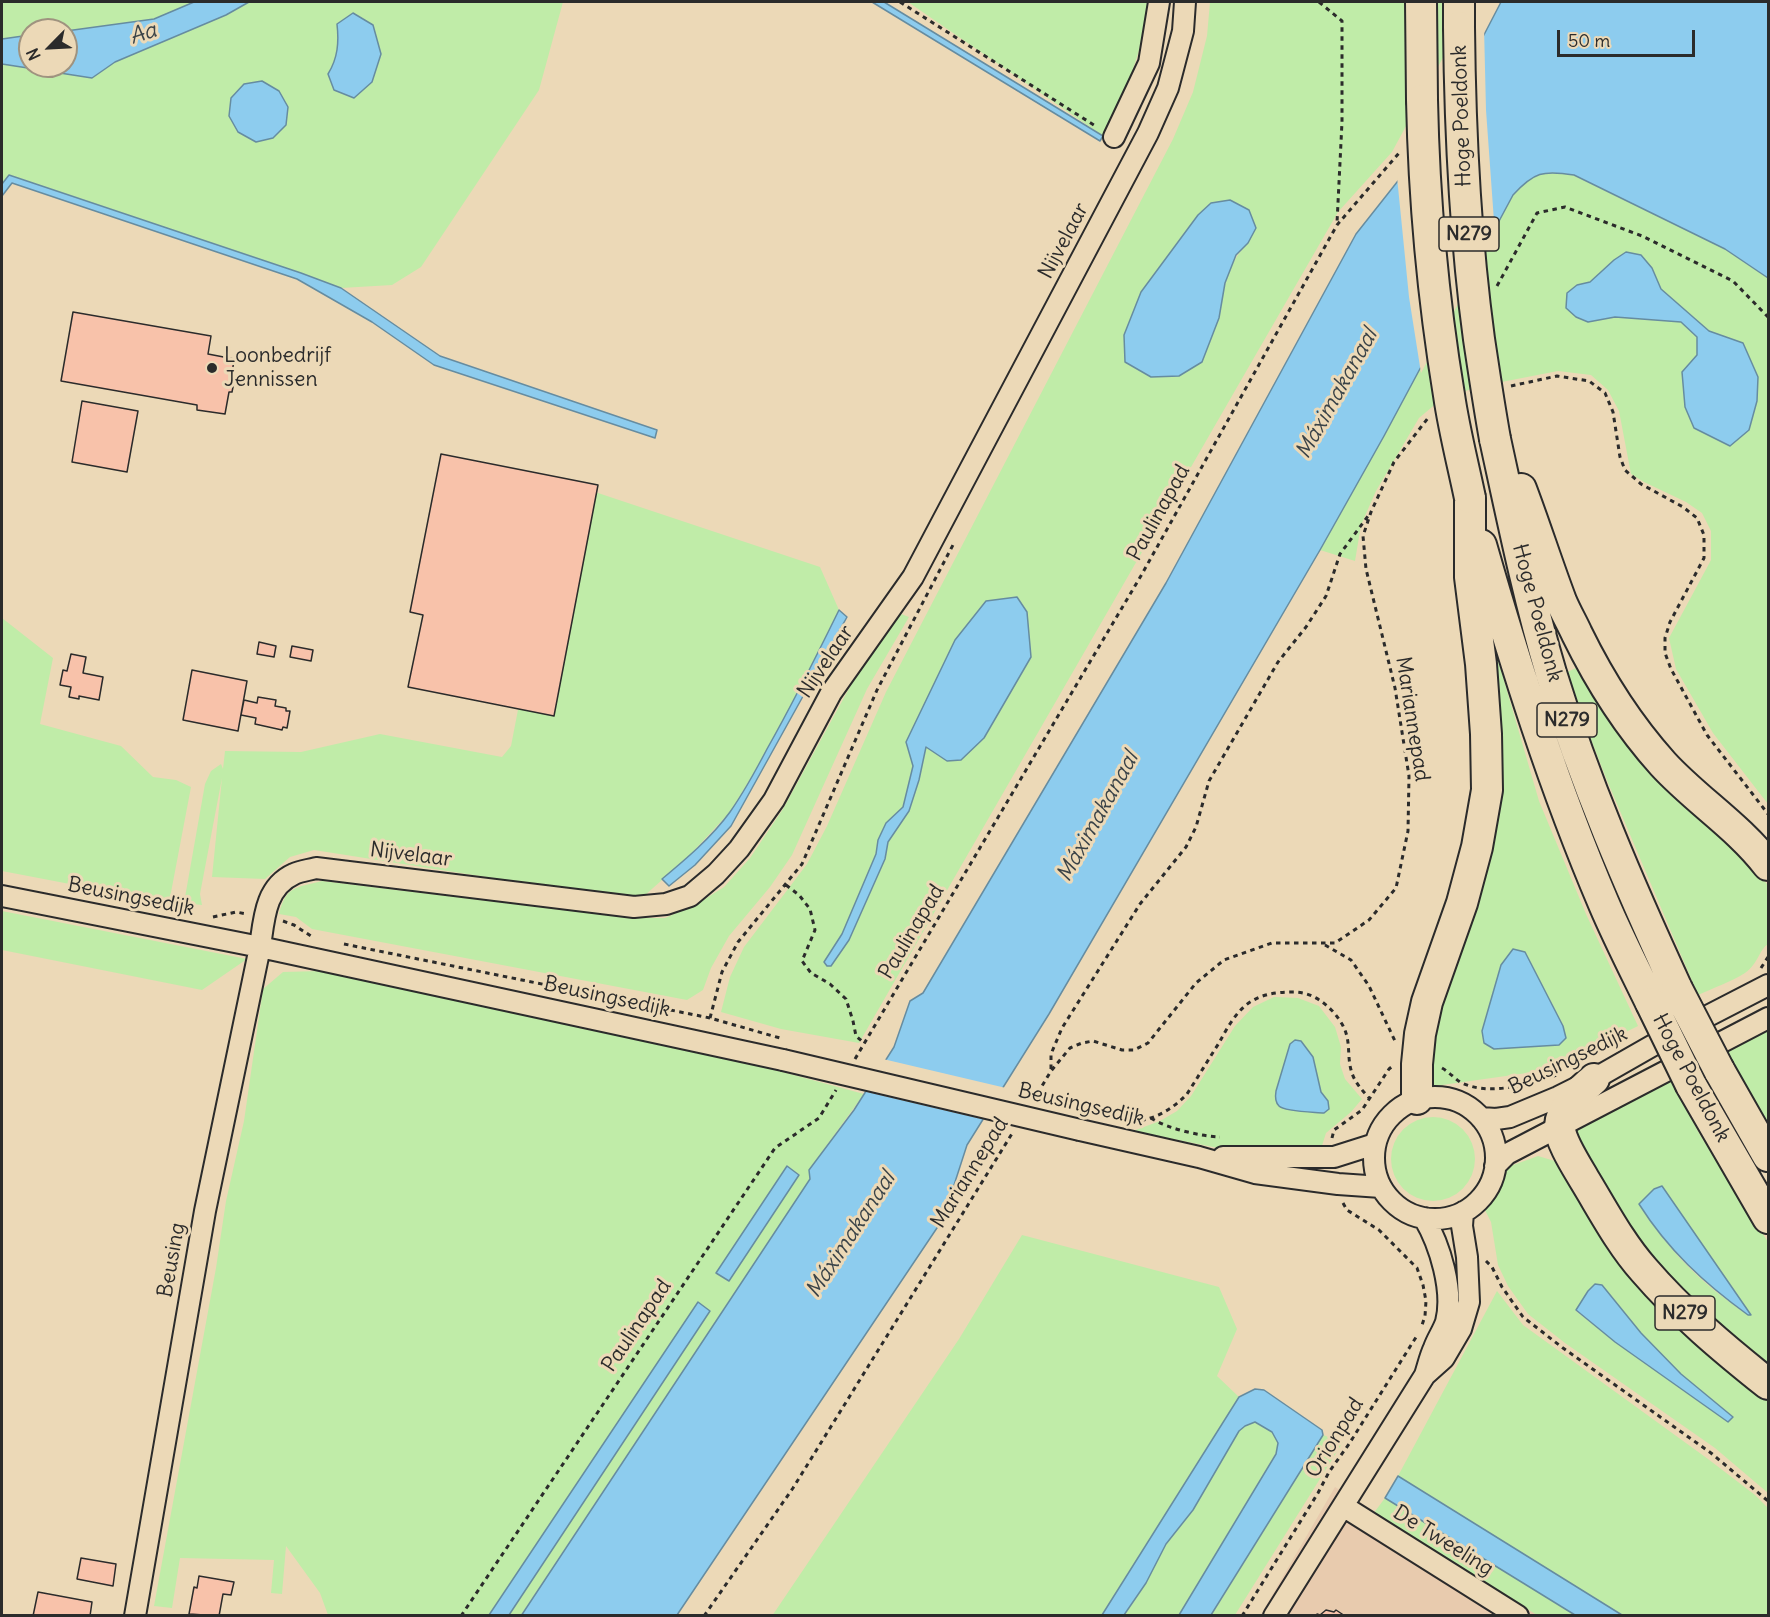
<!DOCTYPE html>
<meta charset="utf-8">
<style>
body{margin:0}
#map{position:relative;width:1770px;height:1617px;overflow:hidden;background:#ecd9b7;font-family:Delius,sans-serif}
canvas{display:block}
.frame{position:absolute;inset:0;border:3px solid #2b2b2b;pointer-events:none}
.north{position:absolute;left:18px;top:18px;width:60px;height:60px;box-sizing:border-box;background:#ecd9b7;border:2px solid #9f937f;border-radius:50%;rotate:246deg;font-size:16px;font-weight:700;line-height:24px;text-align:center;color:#2b2b2b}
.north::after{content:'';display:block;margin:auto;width:21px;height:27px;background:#2b2b2b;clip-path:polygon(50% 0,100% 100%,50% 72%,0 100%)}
.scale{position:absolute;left:1557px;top:30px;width:138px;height:27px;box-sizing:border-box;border:3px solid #2b2b2b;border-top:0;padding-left:8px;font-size:18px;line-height:21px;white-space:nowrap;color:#2b2b2b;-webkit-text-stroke:4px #ecd9b7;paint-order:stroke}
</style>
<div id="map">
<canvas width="1770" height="1617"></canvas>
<div class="frame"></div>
<div class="north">N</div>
<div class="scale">50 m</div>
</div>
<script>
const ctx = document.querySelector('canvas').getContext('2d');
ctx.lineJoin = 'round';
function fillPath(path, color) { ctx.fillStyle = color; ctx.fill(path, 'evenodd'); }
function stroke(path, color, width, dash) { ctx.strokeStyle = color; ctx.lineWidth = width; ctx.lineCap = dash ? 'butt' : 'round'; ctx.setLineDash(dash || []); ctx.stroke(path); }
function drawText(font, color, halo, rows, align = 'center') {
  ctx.font = font + ' Delius,sans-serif'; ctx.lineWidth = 6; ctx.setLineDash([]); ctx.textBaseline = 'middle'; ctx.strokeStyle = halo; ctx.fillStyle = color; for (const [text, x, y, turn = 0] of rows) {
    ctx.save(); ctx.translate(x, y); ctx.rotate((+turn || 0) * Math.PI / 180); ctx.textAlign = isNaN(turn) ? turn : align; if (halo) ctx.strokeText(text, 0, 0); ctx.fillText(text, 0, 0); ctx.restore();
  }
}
const built = new Path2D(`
 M1335 1487 1544 1615 1260 1616Z`);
const green = new Path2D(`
 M2 2H194L154 19 66 31 30 30V35L4 39H2Z
 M249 2H563L539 90 421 267 392 285 341 288 301 273 10 175 2 184V64L92 78 115 62 226 15ZM244 84 288 107C285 131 280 137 256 142L229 116 231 98Z
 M908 2H1149C1145 44 1124 99 1103 136Z
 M1210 2H1473L1392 152 1338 212 859 1043 781 1029 721 1012 730 977 744 947 807 864 827 826 886 692 1173 139 1193 92 1207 36ZM1211 203 1248 243C1226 265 1224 289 1219 318L1141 292 1198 215ZM1027 612 1031 657 984 738 947 761 926 746 919 780 909 811 888 842 827 966 824 962 842 934 876 854 878 840 886 823 903 807 913 766 906 741Z
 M1551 172 1573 175 1725 249 1768 278V804L1713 733 1676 669 1669 638 1711 560V531L1702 513 1686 502 1644 482 1631 474 1619 411 1608 390 1591 375 1558 371 1476 387 1438 402 1419 418 1376 491 1361 525 1355 561 1320 550 1384 436 1513 195 1528 178ZM1652 268 1661 289 1709 331 1743 343 1697 355V337L1681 322 1615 317 1588 321 1577 285Z
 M586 489 820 567 839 610 794 701 752 776 730 812 688 857 644 896 626 899 314 850 290 857 265 879 212 877 222 778 200 894 202 905 184 903 205 784 211 771 221 764 223 769 225 751 301 752 380 734 502 757 511 746 559 497Z
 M901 614 909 617 867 689 792 855 770 887 729 936 711 968 703 990 687 1000 312 929 296 917 279 914C286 886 295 888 322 881L631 918H665L697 904 724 887 750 858 783 809 852 683Z
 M2 618 53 658 40 724 121 746 153 777 176 780 191 787 169 903 2 871Z
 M1487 622 1539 801 1586 914 1638 1026 1580 1055 1527 1073 1421 1088 1422 1055 1483 851ZM1525 952 1563 1025 1566 1038Z
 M1576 668 1633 749 1728 841 1768 885V944C1759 950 1758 964 1745 973 1731 982 1713 988 1698 995L1606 778 1565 673Z
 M2 911 247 959 202 990 2 950Z
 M321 971 753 1064 864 1094 809 1170 810 1179 521 1615H509L710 1311 698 1303 489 1615H328L320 1593 286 1546 282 1594 271 1593 274 1560 180 1558 172 1608 154 1606 216 1268 226 1201 244 1121 263 989 283 972ZM786 1167 799 1174 728 1281 717 1273Z
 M1274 997 1298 998 1319 1006 1335 1027 1341 1047 1340 1064 1345 1079 1362 1099 1351 1112 1326 1133 1320 1152 1228 1150 1133 1131 1160 1121 1177 1111 1191 1096 1235 1026 1253 1007ZM1313 1057 1321 1092 1328 1101 1284 1109Z
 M1768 1028V1124L1734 1067 1726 1049Z
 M1671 1081 1700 1135 1768 1242V1374L1648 1264 1570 1131ZM1662 1187 1750 1314V1315C1742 1312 1734 1305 1727 1300 1692 1274 1661 1241 1640 1204Z
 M1391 1159a42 42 0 1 1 84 0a42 42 0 1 1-84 0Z
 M1538 1156 1558 1162 1768 1392V1493L1715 1448 1565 1343 1528 1314 1508 1286 1498 1265 1491 1222 1485 1210 1505 1168ZM1595 1284 1602 1285 1641 1333 1681 1374 1732 1416 1728 1422 1615 1342 1576 1311 1588 1291Z
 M1022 1235 1219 1287 1237 1329 1217 1376 1239 1397 1102 1615 772 1616 959 1339Z
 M1497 1291 1523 1325 1708 1459 1755 1495 1768 1508V1615H1622L1398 1476Z
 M1255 1422 1272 1432 1278 1443 1276 1453 1179 1615 1124 1616 1146 1583 1166 1544 1193 1510 1239 1431 1245 1426Z
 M1323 1435 1343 1442 1235 1615 1211 1616Z
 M1385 1498 1575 1615H1537L1373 1514Z`);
const water = new Path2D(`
 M194 2H249L226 15 115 62 92 78 2 64V39L30 35V66H66V31L154 19Z
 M872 2H884L1103 136 1100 141Z
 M1501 2H1768V278L1725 249 1574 175C1543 170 1534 172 1513 195L1384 436 1320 550 1049 1014 967 1145 943 1219 677 1615 521 1616 810 1179 809 1170 854 1110 894 1047 910 1001 923 993 1166 583 1356 234 1405 172 1473 56Z
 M353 13 373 25 381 54 372 82 354 98 334 90 328 74C338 58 339 42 337 24Z
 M262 81 279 91 288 107 286 125 273 138 256 142 238 132 229 116 231 98 244 84Z
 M9 175 301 273 341 288 440 356 657 430 655 438 434 365 372 322 297 279 12 183 2 196V184Z
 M1230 200 1249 210 1256 228 1248 243 1236 255 1225 283 1219 318 1202 362 1179 376 1151 377 1125 362 1124 335 1141 292 1198 215 1211 203Z
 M1626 252 1641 255 1652 268 1661 289 1709 331 1743 343 1758 377 1757 401 1749 430 1730 446 1694 428 1685 407 1682 372 1697 355V337L1681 322 1615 317 1588 322 1576 317 1566 308 1567 293 1577 285 1590 282 1614 260Z
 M1017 597 1027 612 1031 657 984 738 961 760 947 761 926 747 919 780 909 811 888 842 885 859 849 940 831 966H827L824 962 842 934 876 854 878 840 886 823 903 807 913 766 906 742 955 640 986 601Z
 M839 610 847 617 731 826 695 865 669 886 662 879C686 859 711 838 730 812 744 792 756 770 767 749 793 703 816 657 839 610Z
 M1513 949 1525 952 1563 1026 1566 1038 1559 1045 1494 1049 1484 1043 1482 1031 1501 965Z
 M1295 1040 1301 1041 1313 1057 1321 1092 1328 1101 1329 1109 1324 1113C1315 1112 1285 1112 1279 1106 1275 1102 1275 1097 1276 1091L1290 1044Z
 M787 1166 799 1175 729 1281 716 1273Z
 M1662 1186 1751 1315H1748C1704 1283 1668 1250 1639 1204L1654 1189Z
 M1595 1284 1602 1285 1641 1333 1681 1374 1733 1417 1728 1422 1615 1342 1576 1310 1588 1291Z
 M698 1302 710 1311 509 1615H489Z
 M1255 1389 1264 1390 1322 1430 1323 1435 1211 1615H1179L1276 1454 1278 1443 1272 1432 1255 1422 1245 1426 1239 1431 1193 1510 1166 1544 1146 1583 1124 1615H1102L1239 1397Z
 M1398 1476 1622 1615H1575L1385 1498Z`);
const pier = new Path2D(`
 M1484 27 1486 110 1495 235 1421 373 1409 297 1397 177 1470 54Z
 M883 1059 1006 1088 986 1120 863 1091Z`);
const building = new Path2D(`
 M73 312 211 336 208 354 234 359 231 382H234L232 392H229L225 414 197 410V405L61 381Z
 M82 401 138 411 127 472 72 462Z
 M441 454 598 485 554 716 408 687 423 615 410 612Z
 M259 642 276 646 274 657 257 654Z
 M292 646 313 650 311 661 290 657Z
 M71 654 86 657 83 673 103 677 99 700 79 696V699L69 697 71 687 60 685 63 670 67 671Z
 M192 670 247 681 238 731 183 720Z
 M258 697 276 700 275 706 286 708V711H290L287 728 283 727 282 730 255 724 256 718 241 715 244 700 257 703Z
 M81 1558 116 1564 113 1586 77 1579Z
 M199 1576 234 1582 231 1595 223 1594 219 1616 189 1614 194 1587 197 1588Z
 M38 1592 92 1602 90 1616H33Z
 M1326 1610 1334 1612 1336 1610 1345 1616H1316L1317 1614 1320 1615Z`);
const path = new Path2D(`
 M900 2 1097 127
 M1319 2 1342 21V122L1337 223
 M1497 286 1537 213 1565 207 1642 236 1733 281 1768 317
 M1511 386 1557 376 1589 381 1605 393 1613 412 1620 457 1625 470 1641 484 1683 507 1697 518 1704 535V558L1670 622 1665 638V653L1671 669 1707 735 1768 814
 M786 885 799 895 810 909 815 930 802 961 811 973 830 984 846 999 853 1021 856 1036 864 1043
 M213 917 236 912 247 914
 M283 921 294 925 314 938
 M344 944 710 1018 780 1038
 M1325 945 1351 960 1369 986 1395 1041
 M1761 968 1768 957
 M710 1018 722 972 738 942 802 864 877 690 954 543
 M855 1059 1142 574 1337 225 1399 153
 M1442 1068C1449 1072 1454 1078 1460 1082 1489 1097 1528 1084 1557 1075
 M1051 1069V1054L1062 1028 1140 904 1186 847 1196 827 1209 781 1278 662 1306 627 1326 596 1340 554 1368 516
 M1033 1101 1051 1071 1070 1048 1082 1043 1093 1041 1122 1050H1134L1148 1043 1196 983 1224 960 1272 943H1335L1369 920 1396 888 1408 831 1409 776 1395 688 1366 569 1363 536 1371 512 1394 462 1428 418
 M1151 1118C1168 1129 1200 1136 1220 1137
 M1132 1121C1153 1121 1173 1109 1187 1094 1198 1077 1208 1060 1219 1043 1226 1030 1234 1015 1246 1005 1260 994 1276 992 1294 992 1314 992 1332 1007 1342 1024 1352 1041 1346 1056 1352 1073 1355 1083 1363 1091 1370 1099
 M1332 1138 1334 1130 1362 1110 1389 1069 1394 1065
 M1343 1203 1347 1210 1379 1230 1417 1268 1423 1285 1426 1301 1425 1316 1422 1325
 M1486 1261 1492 1267 1502 1287 1523 1317 1563 1348 1711 1453 1768 1501
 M461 1616 775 1148 819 1118 836 1090
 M704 1616 793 1488 1013 1132
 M1242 1616 1318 1493 1329 1472 1349 1444 1418 1334`);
const minor = new Path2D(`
 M1114 137 1149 63 1159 2
 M2 896 260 947 783 1060
 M1374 1158a61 61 0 1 1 122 0a61 61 0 1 1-122 0Z
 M1481 1118 1496 1119 1510 1117 1558 1097 1594 1079 1671 1035 1768 985
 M1080 1130 1199 1157 1255 1173 1338 1184 1381 1187
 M1223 1157H1334L1375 1144
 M1495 1166 1507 1154 1768 1018
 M1425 1375 1444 1358 1461 1329 1469 1302 1467 1257 1462 1226 1463 1212
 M1343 1506 1518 1616
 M135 1616 205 1211 260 947C264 919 265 887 294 874 300 871 309 870 316 868L634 907 666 904 690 896 716 874 739 849 774 800 831 693 913 577 1148 133 1168 88 1183 31 1185 2
 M1274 1616 1425 1375C1428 1366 1430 1356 1434 1348 1437 1339 1443 1331 1446 1322 1454 1291 1440 1245 1424 1218`);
const highway = new Path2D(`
 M1421 2 1422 100
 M1459 27V2
 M1495 439C1512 517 1528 596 1551 673 1585 783 1629 885 1677 989
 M1521 489C1535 526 1547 564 1561 601 1566 613 1572 623 1577 634 1600 681 1628 725 1663 764 1696 800 1738 826 1768 865
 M1481 545C1516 667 1554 787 1604 904 1618 937 1635 970 1651 1003
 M1719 1070 1768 1156
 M1594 1079C1581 1091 1561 1106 1560 1126 1559 1139 1577 1167 1584 1179 1603 1210 1620 1243 1644 1270 1681 1313 1724 1349 1768 1384
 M1691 1085 1768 1218
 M1417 1099V1064L1420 1034 1427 1002 1462 903 1477 847 1487 790 1486 734 1481 664 1470 577V498`);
const minorBridge = new Path2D(`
 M783 1060 1080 1130`);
const highwayBridge = new Path2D(`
 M1459 27C1460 130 1465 236 1479 339 1484 372 1489 406 1495 439
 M1422 100C1424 198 1433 298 1449 395 1454 430 1463 464 1470 498
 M1677 989 1719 1070
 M1651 1003 1691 1085`);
const markers = [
 [212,368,6,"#2b2b2b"]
];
const shields = [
 [1469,234,60],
 [1567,720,60],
 [1685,1313,60]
];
const shieldNames = [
 ["N279",1469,234],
 ["N279",1567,720],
 ["N279",1685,1313]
];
const streetNames = [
 ["Hoge Poeldonk",1462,116,-92],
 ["Nijvelaar",1064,241,-62],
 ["Paulinapad",1159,513,-61],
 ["Hoge Poeldonk",1537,613,75],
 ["Nijvelaar",826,662,-56],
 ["Mariannepad",1412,719,81],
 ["Nijvelaar",411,855,7],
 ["Beusingsedijk",131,897,11],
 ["Paulinapad",912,932,-59],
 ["Beusingsedijk",607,997,12],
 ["Beusingsedijk",1568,1061,-26],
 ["Hoge Poeldonk",1691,1078,62],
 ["Beusingsedijk",1081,1105,13],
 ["Mariannepad",970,1173,-58],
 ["Beusing",172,1260,-80],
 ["Paulinapad",637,1326,-56],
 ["Orionpad",1335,1438,-58],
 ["De Tweeling",1443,1541,32]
];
const poiNames = [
 ["Loonbedrijf",224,356],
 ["Jennissen",224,380]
];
const waterNames = [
 ["Aa",143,34,-18],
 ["Máximakanaal",1337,394,-61],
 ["Máximakanaal",1098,817,-61],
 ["Máximakanaal",851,1235,-57]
];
fillPath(built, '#e8cbae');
fillPath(green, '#c0eca8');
fillPath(water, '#8dccee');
stroke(water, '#668ca0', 1.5);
fillPath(pier, '#ecd9b7');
fillPath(building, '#f8c2aa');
stroke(building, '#2b2b2b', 1.5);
stroke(minor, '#2b2b2b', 24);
stroke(highway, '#2b2b2b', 34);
stroke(path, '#2b2b2b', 3, [4.5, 4.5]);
stroke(minor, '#ecd9b7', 20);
stroke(highway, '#ecd9b7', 30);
stroke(minorBridge, '#2b2b2b', 24, []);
stroke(highwayBridge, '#2b2b2b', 34, []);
stroke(minorBridge, '#ecd9b7', 20);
stroke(highwayBridge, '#ecd9b7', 30);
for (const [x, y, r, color] of markers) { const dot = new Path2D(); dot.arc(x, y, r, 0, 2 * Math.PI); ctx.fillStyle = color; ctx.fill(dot); stroke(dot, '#ecd9b7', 2); }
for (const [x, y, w] of shields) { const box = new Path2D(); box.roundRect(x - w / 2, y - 17, w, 34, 4.5); ctx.fillStyle = '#ecd9b7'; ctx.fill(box); stroke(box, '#2b2b2b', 1.5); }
drawText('bold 20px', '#2b2b2b', null, shieldNames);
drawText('21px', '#2b2b2b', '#ecd9b7', streetNames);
drawText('21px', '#2b2b2b', '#ecd9b7', poiNames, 'left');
drawText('italic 22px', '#3a4348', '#ecd9b7', waterNames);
</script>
